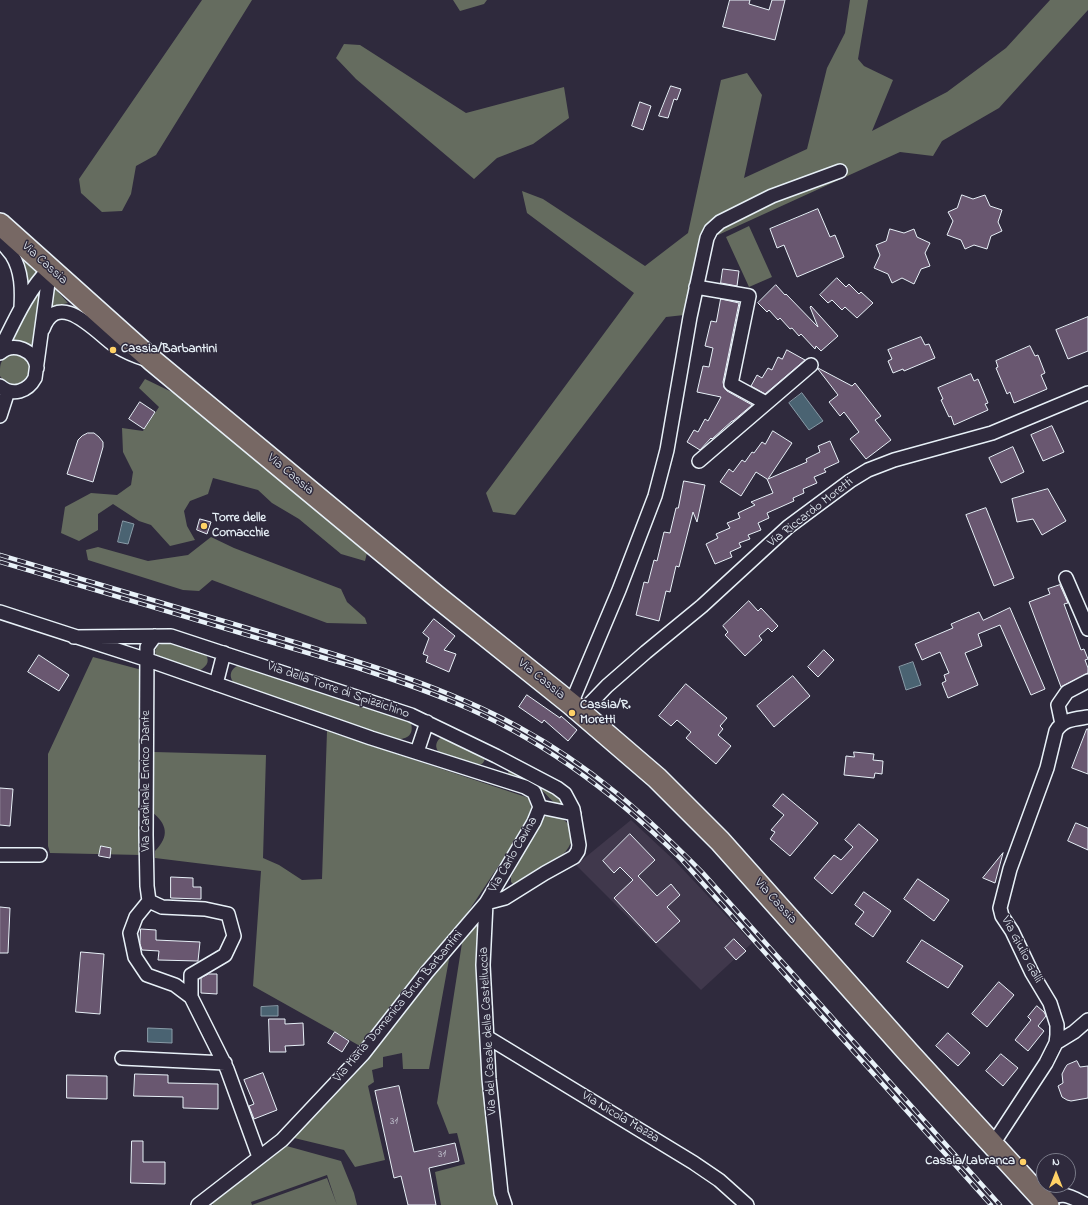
<!DOCTYPE html>
<style>
body{margin:0}
#map{position:relative;width:1088px;height:1205px;overflow:hidden;background:#2f2a3d;font-family:"Indie Flower",sans-serif}
canvas{display:block}
.north{position:absolute;left:1036px;top:1153px;width:40px;height:40px;box-sizing:border-box;background:#2f2a3d;border:1px solid #797a88;border-radius:50%;rotate:0deg;font-size:11px;font-weight:700;line-height:16px;text-align:center;color:#e8f1f8}
.north::after{content:'';display:block;margin:auto;width:14px;height:18px;background:#ffd166;clip-path:polygon(50% 0,100% 100%,50% 72%,0 100%)}
</style>
<div id="map">
<canvas width="1088" height="1205"></canvas>
<div class="north">N</div>
</div>
<script>
const ctx = document.querySelector('canvas').getContext('2d');
ctx.lineJoin = 'round';
function fillPath(path, color) { ctx.fillStyle = color; ctx.fill(path, 'evenodd'); }
function stroke(path, color, width, dash) { ctx.strokeStyle = color; ctx.lineWidth = width; ctx.lineCap = dash ? 'butt' : 'round'; ctx.setLineDash(dash || []); ctx.stroke(path); }
function drawText(font, color, halo, rows, align = 'center') {
  ctx.font = font + ' "Indie Flower",sans-serif'; ctx.lineWidth = 3; ctx.setLineDash([]); ctx.textBaseline = 'middle'; ctx.strokeStyle = halo; ctx.fillStyle = color; for (const [text, x, y, turn = 0] of rows) {
    ctx.save(); ctx.translate(x, y); ctx.rotate((+turn || 0) * Math.PI / 180); ctx.textAlign = isNaN(turn) ? turn : align; if (halo) ctx.strokeText(text, 0, 0); ctx.fillText(text, 0, 0); ctx.restore();
  }
}
const built = new Path2D(`
 M631 820 675 861 752 943 701 990 576 865Z`);
const green = new Path2D(`
 M202 0H252L156 155 136 166 131 194 122 211 102 212 81 193 79 179Z
 M453 0H487L484 4 460 11Z
 M850 0H868L858 59 864 66 893 80 872 131 947 92 1006 48 1050 0H1088V10L999 108 942 141 933 156 900 152 718 235 702 234 684 315 666 317 515 515 493 512 486 493 634 293 527 213 522 191 543 199 645 266 688 233 721 80 747 73 762 95 744 178 807 149 827 68 845 33Z
 M344 44 360 45 466 113 564 87 569 118 533 144 497 158 474 179 356 79 336 58Z
 M749 226 772 277 749 287 726 237Z
 M22 262H25L37 273 29 282 27 283Z
 M40 288 33 347 32 348 9 343 36 290Z
 M53 289 56 290 68 303 50 307Z
 M11 353 25 357C27 359 30 363 30 365 35 384 10 391 0 376 0 362 0 361 11 353Z
 M145 379 176 394 287 476 368 549 365 561 341 554 299 519 272 503 258 490 213 478 208 494 190 501 184 511 187 526 195 540 170 546 151 525 139 521 113 504 98 514V530L79 541 61 533 65 507 91 493 117 495 131 485 133 472 123 452 122 428 143 431 159 407 139 388Z
 M211 537 234 548 341 589 347 602 365 618 367 624 327 623 212 580 199 591 183 590 88 560 86 550 98 547 148 561 188 555Z
 M169 642 204 651C210 660 209 665 199 671L156 656 155 651 158 645Z
 M93 657 142 670 140 811 141 855 50 853 48 846V754Z
 M245 663 410 720C415 733 409 740 396 739L239 687C225 678 230 666 245 663Z
 M327 731 529 798 531 808 525 826 464 918 360 1046 253 986 261 871 155 858V851C170 836 167 824 152 812L154 752 266 755 263 858 279 865 302 880 322 879Z
 M444 736 484 755C486 761 483 765 477 765L441 754C433 748 436 739 444 736Z
 M510 769 559 795 566 807C552 806 547 792 536 786 529 781 518 779 509 776L508 771Z
 M549 814C556 814 563 818 568 824 571 827 572 831 572 835 573 858 533 874 515 884H513L511 882V877L542 819Z
 M478 919 479 968 501 1205H441L435 1172 465 1164 457 1133 449 1134 437 1103 462 943Z
 M450 954 429 1069H403L402 1053 383 1057V1067L372 1070 374 1082 368 1086 385 1160 355 1167 344 1150 290 1137Z
 M283 1145 341 1161 354 1193 357 1205H337L327 1175 251 1202 252 1205H213L211 1202Z
 M327 1178 337 1205H252Z`);
const water = new Path2D(`
 M802 393 823 421 809 430 789 403Z
 M123 521 134 524 128 544 118 542Z
 M913 662 921 685 906 690 899 667Z
 M278 1006V1016H261V1007Z
 M148 1028 172 1029V1043L148 1042Z`);
const building = new Path2D(`
 M730 0H750L749 4 769 10 772 0H785L775 40 723 27Z
 M671 86 681 89 677 100 674 99 668 118 659 116Z
 M640 102 651 106 643 130 632 126Z
 M962 195 973 199 985 195 990 206 1002 210 998 222 1002 231 991 236 987 249 974 245 965 249 961 240 947 235 953 221 948 212 957 208Z
 M818 209 830 237 835 235 844 257 797 277 784 245 777 248 770 229Z
 M890 229 904 233 914 229 917 237 930 243 925 253 930 266 921 269 914 284 902 278 892 283 888 274 874 268 880 255 876 245 886 241Z
 M723 269 739 271 737 286 721 283Z
 M837 278 846 287 849 284 859 294 861 292 873 303 857 318 845 307 842 310 832 300 828 303 820 295Z
 M776 285 785 295 786 294 818 327 810 307 811 306 838 336 821 351 816 346 815 349 801 334 799 336 792 328 790 329 780 318 778 320 769 310 767 312 758 303Z
 M721 299 739 303 723 382 724 387 727 391 752 405 733 421H732L712 439 711 438 700 450 687 442 694 430 698 432 705 419 708 421 721 397 697 392 703 366 709 367 713 348 705 346 711 321 716 322Z
 M1088 317V351L1068 359 1056 330Z
 M921 337 925 345 929 344 935 358 904 371 903 369 893 373 888 361 892 359 888 350Z
 M1030 346 1035 356 1038 355 1045 373 1041 375 1047 389 1014 403 1010 392 1007 394 996 368 998 367 996 361Z
 M787 350 805 360 765 394 751 386 757 375 762 378 768 368 772 370 778 357 782 359Z
 M818 368 852 386 855 383 881 416 875 420 891 440 866 459 850 439 859 432 844 412 840 416 829 402 838 395 818 369Z
 M971 374 974 381 978 379 988 403 985 404 988 410 954 425 951 416 949 417 941 400 943 399 938 388Z
 M140 402 155 412 144 429 129 419Z
 M1052 426 1064 452 1043 461 1031 435Z
 M773 431 792 443 768 479 807 462 806 459 820 452 818 446 830 441 839 462 824 469 826 472 814 477 817 483 803 489 804 493 793 498 794 501 767 513 769 518 758 523 761 530 748 535 750 539 739 543 741 547 730 552 732 557 715 564 706 544 718 538 716 534 730 528 727 523 740 518 738 513 755 505 751 502 773 493 767 479 756 472 741 496 720 482 729 469 733 472 742 460 745 462 752 452 754 453 762 442 765 444Z
 M88 433H94L99 437 103 442V447L93 482 67 474 78 440 82 436Z
 M1013 447 1024 472 1001 483 989 458Z
 M684 481 705 485 697 522 693 512 679 567 676 566 670 592 666 591 659 621 636 615 644 582 648 583 654 560 657 561 664 532 670 533 676 508H678Z
 M1048 489 1066 521 1042 535 1033 519 1017 522 1012 499Z
 M986 508 1014 578 994 586 966 515Z
 M200 519 211 522 207 534 197 530Z
 M1060 585 1068 603 1064 604 1081 650 1084 649 1088 659 1085 660 1088 668V673L1061 687 1029 602 1050 594 1048 589Z
 M749 601 758 611 761 608 778 626 772 632 768 628 759 636 762 640 745 656 725 635 728 632 723 626Z
 M1010 608 1045 689 1031 695 1000 625 978 634 982 646 965 653 978 685 948 698 942 683 946 681 944 675 949 673 940 652 922 660 915 644 953 628 951 624 979 612 983 620Z
 M434 619 455 636 444 650 456 654 449 672 426 662 428 656 423 654 429 638 423 633Z
 M824 650 834 660 818 677 808 667Z
 M39 655 69 675 59 691 28 672Z
 M793 676 810 696 774 727 757 706Z
 M686 684 727 718 720 726 723 729 718 735 731 746 716 764 686 738 691 732 677 720 671 726 659 716Z
 M527 695 560 718 561 716 577 730 568 741 544 720 542 723 519 707Z
 M1087 729H1088V774L1072 768Z
 M854 752 874 754 873 760 883 761 882 774 875 773 874 778 844 775 846 756 854 757Z
 M0 788 13 789 10 826 0 825Z
 M783 794 818 823 790 856 770 839 775 832 771 830 784 815 773 806Z
 M1076 823 1088 828V850L1068 841Z
 M859 824 878 840 832 894 814 878 834 855 841 860 853 847 845 840Z
 M630 834 655 860 638 876 657 896 671 884 680 895 667 907 680 921 656 943 614 898 633 880 620 867 614 873 603 861Z
 M101 846 111 848 110 858 99 856Z
 M1003 853 995 883 983 878Z
 M171 877 193 878V887H201V899L171 898Z
 M918 879 949 900 934 921 904 899Z
 M864 892 891 911 873 937 855 924 864 912 855 905Z
 M0 907 10 908 8 953H0Z
 M141 929 156 930V940L200 942 198 961 158 960 159 951 142 950 140 944Z
 M734 939 746 951 736 960 725 948Z
 M922 940 963 966 948 988 907 962Z
 M81 952 104 954 100 1014 76 1012Z
 M209 974H217V994L201 993V978Z
 M999 982 1014 995 987 1027 972 1014Z
 M1037 1006 1044 1012 1046 1016 1038 1026 1044 1031 1028 1051 1015 1040 1031 1020 1028 1017Z
 M269 1019H285V1024L303 1023 304 1045 285 1046 286 1052H270Z
 M335 1032 349 1041 342 1052 328 1043Z
 M948 1033 970 1053 958 1066 936 1046Z
 M1001 1054 1018 1068 1003 1086 986 1071Z
 M1077 1061 1080 1067 1088 1066V1098L1071 1101 1067 1100 1062 1097 1058 1086 1063 1083 1062 1074 1065 1068 1067 1065Z
 M263 1073 277 1110 254 1119 249 1106 254 1104 244 1080Z
 M135 1074 168 1075V1083L218 1084V1109L183 1108V1097L134 1096Z
 M67 1075 107 1076V1099L67 1098Z
 M399 1086 414 1152 455 1143 459 1161 429 1168 436 1205H408L401 1176 394 1178 375 1091Z
 M132 1141H143V1162H165V1184L131 1183Z`);
const street = new Path2D(`
 M0 240C4 245 8 250 12 255 22 271 22 290 21 308
 M696 287 749 296 731 384 766 403
 M43 329C58 288 96 332 114 345 124 351 134 356 145 359
 M0 350C14 322 27 291 50 268
 M0 353C13 341 35 350 37 368
 M0 386C13 397 28 391 35 378L50 268
 M0 416 8 391
 M699 461 811 365
 M1066 578 1088 629
 M0 612 148 660 371 738 525 787 534 792 540 807
 M74 637 171 636 411 715 496 756 557 788 565 794 573 809 579 845 578 851 574 857 545 873 505 898 486 903
 M216 684 224 653
 M571 704 619 590 655 496 667 450 690 317 707 238 711 230 720 222 772 196 840 171
 M581 713 607 686 646 652 702 606 788 527 850 481 868 470 894 460 992 433 1088 393
 M1062 724 1058 705 1067 692 1088 681
 M417 752 427 722
 M540 807 574 814
 M0 855H40
 M149 901 162 907 205 909 228 914 234 936 225 955 191 975V997L227 1069 259 1157
 M149 901 147 886 146 835 147 647 155 636
 M149 901 136 917 130 933 135 957 147 975 175 985 191 997
 M486 903 483 965 489 1079 501 1193 505 1205
 M487 1037 694 1163 719 1180 747 1205
 M1056 1043 1074 1032 1088 1020
 M122 1058 225 1063
 M993 1144 1046 1063 1056 1043 1057 1035V1025L1050 1003 1032 973 1012 931 1002 916 1000 908 1010 869 1047 768 1056 731C1063 719 1075 719 1088 717
 M1045 1202C1062 1189 1071 1197 1087 1205
 M198 1205 282 1140 363 1054 427 972 486 903 534 822 540 807`);
const primary = new Path2D(`
 M0 224 153 361 435 595 571 704 657 778 720 841 908 1052 1048 1205`);
const rail = new Path2D(`
 M0 555C89 581 179 608 268 634 354 660 440 684 519 727 591 766 646 815 703 873L1000 1205
 M0 562 355 667C388 678 422 689 455 703 541 738 616 795 681 859L991 1205`);
const markers = [
 [113,350,4,"#ffd166"],
 [204,526,4,"#ffd166"],
 [572,713,4,"#ffd166"],
 [1023,1162,4,"#ffd166"]
];
const numberNames = [
 ["31",394,1122],
 ["31",442,1155]
];
const streetNames = [
 ["Via Cassia",44,264,42],
 ["Via Cassia",290,475,40],
 ["Via Riccardo Moretti",811,513,-38],
 ["Via Cassia",541,680,39],
 ["Via della Torre di Spizzichino",338,691,19],
 ["Via Cardinale Enrico Dante",147,781,-90],
 ["Via Carlo Cavina",514,855,-60],
 ["Via Cassia",775,902,48],
 ["Via Giulio Galli",1021,950,62],
 ["Via Maria Domenica Brun Barbantini",399,1007,-50],
 ["Via del Casale della Castelluccia",489,1031,-93],
 ["Via Nicola Mazza",620,1118,31]
];
const poiNames = [
 ["Cassia/Barbantini",121,350],
 ["Torre delle",212,519],
 ["Cornacchie",212,534],
 ["Cassia/R.",580,706],
 ["Moretti",580,721],
 ["Cassia/Labranca",1015,1162,"right"]
];
fillPath(built, '#40384c');
fillPath(green, '#656c5f');
fillPath(water, '#4a6372');
stroke(water, '#899ca8', 1);
fillPath(building, '#695770');
stroke(building, '#e8f1f8', 1);
stroke(street, '#e8f1f8', 16);
stroke(primary, '#e8f1f8', 24);
stroke(street, '#2f2a3d', 13);
stroke(primary, '#776864', 21);
stroke(rail, '#e8f1f8', 4.5);
stroke(rail, '#2f2a3d', 3, [9]);
for (const [x, y, r, color] of markers) { const dot = new Path2D(); dot.arc(x, y, r, 0, 2 * Math.PI); ctx.fillStyle = color; ctx.fill(dot); stroke(dot, '#2f2a3d', 1.5); }
drawText('11px', '#c8cad6', null, numberNames);
drawText('13px', '#e8f1f8', '#2f2a3d', streetNames);
drawText('bold 13px', '#e8f1f8', '#2f2a3d', poiNames, 'left');
</script>
